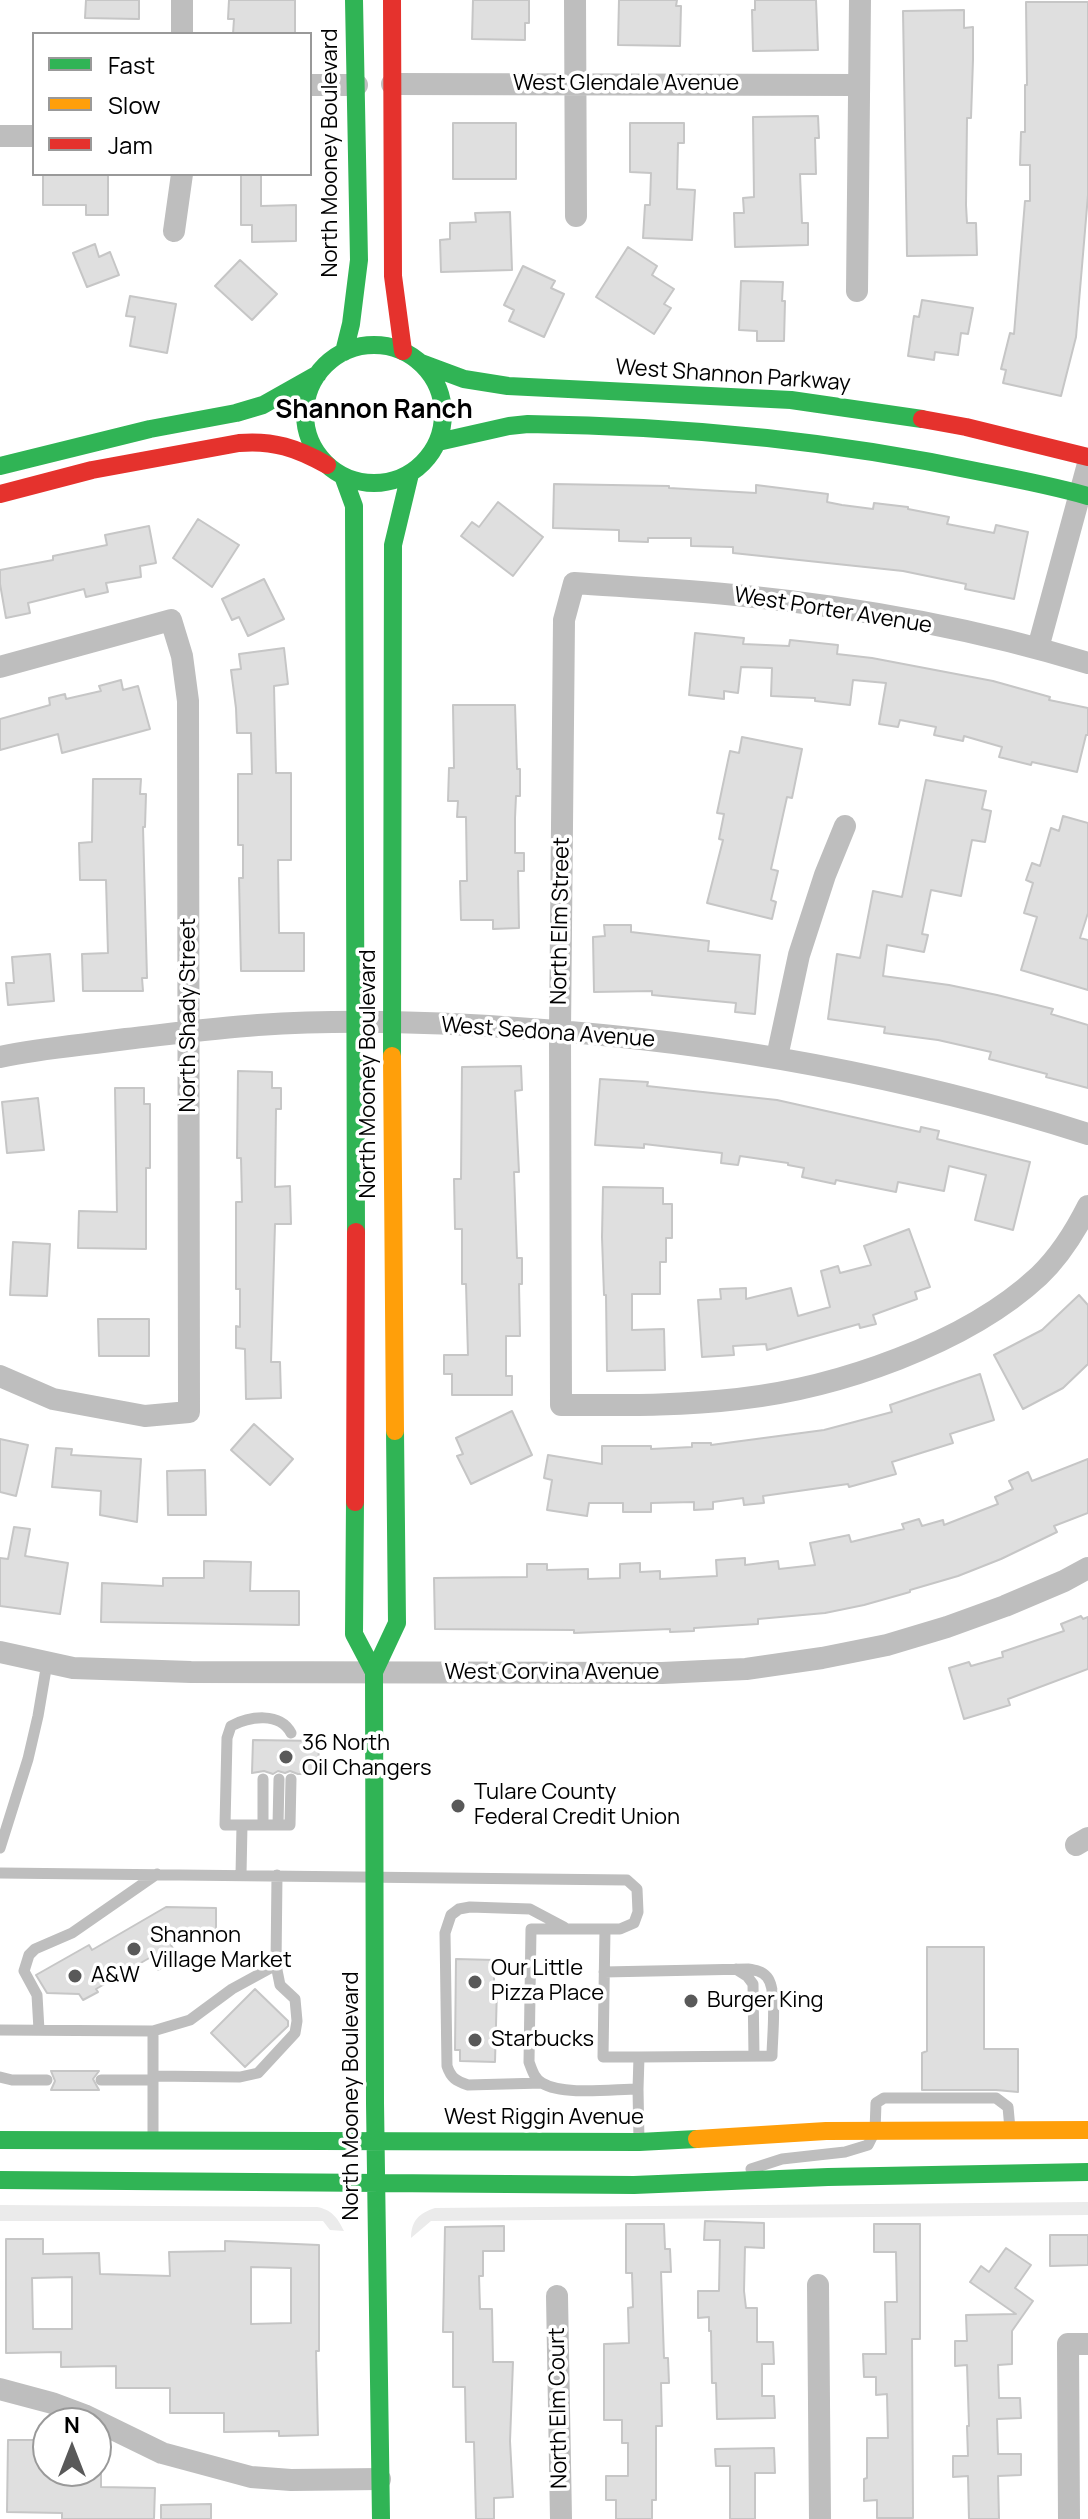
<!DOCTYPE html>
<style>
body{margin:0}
#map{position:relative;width:1088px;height:2519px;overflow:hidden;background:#fff;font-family:Manrope,sans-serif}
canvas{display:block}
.legend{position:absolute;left:32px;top:32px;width:280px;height:144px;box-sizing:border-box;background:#fff;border:2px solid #999;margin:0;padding:10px 14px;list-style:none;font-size:24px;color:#000}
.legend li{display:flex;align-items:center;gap:16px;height:40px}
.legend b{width:40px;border:2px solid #999}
.north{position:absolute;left:32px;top:2407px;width:80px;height:80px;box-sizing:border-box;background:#fff;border:2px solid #999;border-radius:50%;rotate:0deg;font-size:22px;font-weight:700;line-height:32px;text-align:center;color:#000}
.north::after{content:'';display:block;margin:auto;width:28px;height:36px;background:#595959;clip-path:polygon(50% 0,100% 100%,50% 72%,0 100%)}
</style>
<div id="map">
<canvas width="1088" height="2519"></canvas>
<ul class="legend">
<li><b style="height:10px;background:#30b455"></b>Fast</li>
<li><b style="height:10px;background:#ff9f0a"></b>Slow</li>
<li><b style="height:10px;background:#e5322d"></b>Jam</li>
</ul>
<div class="north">N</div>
</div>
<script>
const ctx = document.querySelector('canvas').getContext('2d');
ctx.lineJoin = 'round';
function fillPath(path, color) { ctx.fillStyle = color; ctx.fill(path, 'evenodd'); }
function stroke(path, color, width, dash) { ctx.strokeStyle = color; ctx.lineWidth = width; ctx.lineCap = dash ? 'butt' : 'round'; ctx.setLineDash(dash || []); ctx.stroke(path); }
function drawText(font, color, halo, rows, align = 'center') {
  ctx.font = font + ' Manrope,sans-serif'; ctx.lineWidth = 7; ctx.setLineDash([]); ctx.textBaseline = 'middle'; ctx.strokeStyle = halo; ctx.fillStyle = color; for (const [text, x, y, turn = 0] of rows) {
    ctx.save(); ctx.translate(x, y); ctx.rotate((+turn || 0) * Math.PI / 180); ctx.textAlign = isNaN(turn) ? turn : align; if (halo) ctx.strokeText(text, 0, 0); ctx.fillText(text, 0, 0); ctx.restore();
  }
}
const green = new Path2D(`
 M1088 2202V2215L431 2221 411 2238C411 2221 419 2213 435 2208Z
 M0 2205 317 2207C332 2210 337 2217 344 2231L330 2230 323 2221H0Z`);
const building = new Path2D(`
 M86 0H139V19L85 18Z
 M229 0H295V34H233L234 19H228Z
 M473 0H529V23H525V40L472 39Z
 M619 0H677L676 6H681L680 46 618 45Z
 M755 0H816L818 50 753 51 752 10H755Z
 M1026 2H1088V195L1076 337 1061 396 1003 383 1006 370 1001 369 1010 333 1014 334 1025 201H1030V165H1020L1021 132H1025V85H1027Z
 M964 10V28L973 27V60L971 118H967L966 205 967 223H976L977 255 907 256 903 11Z
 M818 116 819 138H815L816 174H800L802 223H808V245L735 247 734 213H744L743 198 754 197 753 117Z
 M453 123H516V179H453Z
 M630 123H684V143H678L677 189 695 190 692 240 643 238 645 205H650L651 173 630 172Z
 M43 174H108V215H86V205H43Z
 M241 174H261V206L296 205V241L252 242V225H241Z
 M510 212 512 270 441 272 440 240 450 239V223L476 222 475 213Z
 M95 244 99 257 110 252 119 275 87 287 73 253Z
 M628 247 657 266 652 275 674 289 664 304 671 308 654 334 596 297Z
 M240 260 277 294 252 320 215 286Z
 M523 266 555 281 551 288 564 294 544 337 509 321 514 310 504 305Z
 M741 281 783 282 782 301H785L784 341H757V331L739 330Z
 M130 296 176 304 167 353 130 346 135 317 126 316Z
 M922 300 973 308 968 334 961 333 958 355 935 352 934 360 908 356 914 316 919 317Z
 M554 484 669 486V488L756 493V485L828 494 827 502 842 505 873 509 874 503 908 507V509L949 517 947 524 994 533 996 525 1028 532 1014 599 965 589 966 584 903 571 733 553V547L691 546V538H648V542L619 541V530L553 528Z
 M498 502 543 537 513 576 461 536 472 522 479 527Z
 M198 519 239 545 212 587 173 558Z
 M149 526 156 563 140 566 141 577 106 583 108 592 86 597 84 589 28 603 30 613 6 618 0 584V570L53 560V556L107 545 105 535Z
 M264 579 284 619 248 636 239 617 232 620 222 599Z
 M695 633 744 638 743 644 789 646 790 640 838 645 837 654 872 658 993 681 1050 697 1049 700 1088 708V735H1086L1077 772 1032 762 1031 765 999 757 1002 747 964 736 963 741 934 735 936 727 900 720 898 727 879 724 886 683 853 680 850 705 815 701V698L771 696 772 668 741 667 738 693 724 691V699L689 695Z
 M284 648 288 684 274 686 276 773H291V860H278L279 933H304V971H241L239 878H243V845H238V774H252L251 733H237L236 708 231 670 241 669 239 654Z
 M121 680 123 690 138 686 150 729 62 753 58 734 0 750V719L50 705 49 698 65 694 66 699 101 691 99 686Z
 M453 705H515L517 769H520V796H516L515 818V853H524V871H518L519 928 493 929V920H461L460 881H467L466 817H457L458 801H448L449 768H454Z
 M742 737 802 749 792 798 787 797 771 869 778 871 771 900 776 902 772 919 707 903 723 840 719 839 724 814 717 813 730 751 739 753Z
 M93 779H141L140 794H146L145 827H143L147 978H142L143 991H83L82 954 108 953 106 880H80L79 843 92 842Z
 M926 780 986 791 982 809 991 811 985 842 972 840 961 896 931 890 922 934 928 935 924 952 887 945 883 976 949 985 997 995 1053 1009 1051 1014 1088 1025V1088L1046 1077 1047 1074 989 1059 991 1052 938 1040 884 1033 885 1027 828 1019 837 954 860 958 873 891 902 897Z
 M1063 816 1088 823V913L1080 938 1088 940V990L1021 970 1037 917 1024 913 1033 883 1026 880 1032 863 1040 866 1051 828 1059 831Z
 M604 925H631V932L709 941 708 951 760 955 755 1014 735 1012 736 1003 652 995V991L594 992 593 937 605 936Z
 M50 954 54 1001 8 1005 6 983H14L12 957Z
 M521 1066 522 1090 515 1091 519 1172H514L517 1258H522V1284H519L520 1336H506V1376H512V1395H452V1374H444V1355H468L466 1284H462V1229H455L454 1179H461L462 1067Z
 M238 1071 272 1072V1088H281V1109H276L275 1187 290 1186 291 1224H275L271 1362H280L281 1398 246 1399 245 1349 236 1348V1326L240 1327V1289H236V1202H242L241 1158H237Z
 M600 1079 648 1082 647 1086 777 1100 920 1132 921 1127 939 1131 937 1139 1030 1162 1013 1230 975 1220 986 1175 949 1166 944 1191 898 1182 896 1192 836 1180 835 1184 802 1177 804 1168 788 1165V1163L740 1156 738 1165 721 1163 722 1153 644 1144V1148L595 1145Z
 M115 1088H144V1104H150V1168H146V1249L78 1248 79 1211 117 1212Z
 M38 1098 44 1150 7 1153 2 1102Z
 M603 1187 663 1188V1204H672V1238H666V1262H660V1294H632V1330L664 1329 665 1370 607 1371 606 1295H604L602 1237Z
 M909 1229 930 1287 915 1292 917 1299 873 1315 876 1324 860 1328 859 1324 767 1350 766 1344 733 1346 734 1355 702 1357 698 1300 721 1299 720 1289 746 1288V1299L791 1288 798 1316 830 1307 821 1271 838 1266 840 1273 871 1265 864 1246Z
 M13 1242 50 1244 47 1296 10 1295Z
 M1079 1295 1088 1305V1364L1063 1388 1023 1409 994 1355 1042 1330Z
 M98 1319H149V1356H99Z
 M980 1374 994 1420 950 1434 953 1443 892 1462 896 1474 849 1487 848 1484 763 1496 764 1503 744 1505 743 1498 713 1502V1509L694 1510V1502L651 1503V1512H623V1503H589L587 1516 547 1510 552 1480 544 1478 548 1455 602 1464V1446H651V1449L692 1447V1443H711V1445L824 1430 892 1412 890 1405Z
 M512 1411 532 1455 471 1484 457 1456 463 1454 456 1438Z
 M254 1424 293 1459 270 1485 231 1450Z
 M0 1439 28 1445 16 1496 0 1492Z
 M56 1448 72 1449 71 1455 141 1459 137 1522 100 1515 101 1491 52 1487Z
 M1088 1459V1513L1054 1526 1057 1532 1001 1559 958 1576 910 1590V1592L864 1605 825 1613 758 1619V1624L694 1628V1631L670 1632V1629L574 1633V1630L435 1629 434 1578 527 1577V1564H547V1570L588 1569V1579L620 1578V1564L640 1563V1572L660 1571V1579L717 1576 716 1560 745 1558V1565L778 1561 779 1569 815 1565 810 1543 849 1535 851 1542 904 1529 902 1524 919 1519 922 1526 943 1520 944 1525 998 1504 995 1497 1013 1489 1009 1481 1028 1472 1032 1481Z
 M205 1470 206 1515H168L167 1471Z
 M14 1527 30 1529 25 1556 68 1563 60 1614 0 1606V1558L8 1559Z
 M204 1561 251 1562 250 1591H299V1625L101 1622 102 1583 163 1586V1578H204Z
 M1081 1616 1083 1619 1088 1617V1669L1008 1699 1010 1705 964 1719 949 1668 969 1662 971 1666 1003 1657 1002 1652 1064 1631 1061 1624Z
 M253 1740 319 1741 318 1774H298L290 1771 285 1773 278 1771 273 1774 264 1771 252 1773Z
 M166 1907 216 1908V1942H169L179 1958 158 1970 151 1957 96 1989 98 1992 83 2000 79 1994 47 1993 36 1975 89 1945 92 1950Z
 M927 1947H984V2049H1018V2092L996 2090H922V2053L927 2051Z
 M456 1959 494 1960V1988H497L495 2062 460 2061V2050H455Z
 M255 1989 288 2021V2026L245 2067 211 2033Z
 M51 2071H99L93 2079 99 2090H51L55 2081Z
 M705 2221 764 2223V2248L745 2247 744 2291 746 2308H757V2342H773L774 2364H762V2396H774L775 2418 717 2419 716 2383H712L711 2331H709V2317L698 2318V2291H719L720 2240H704Z
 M626 2224H664L665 2249H670L671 2272H661L664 2358H668L669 2383H661L662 2426H656V2500H652V2519H616V2500H606V2476H628V2443H622V2420H604V2344L629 2343 628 2308 633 2307 632 2273H626Z
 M874 2224H920V2339H912L913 2518H877V2500L864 2501V2479L867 2478V2438H888L887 2394 876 2395V2377H864L863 2354H886L885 2302H897L896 2252H874Z
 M504 2226V2251H483V2276H479L480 2309H492L493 2362H513L510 2441 513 2497 494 2498V2519H476L474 2442H466L465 2387H453V2332H443L445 2227Z
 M1050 2235H1088V2265L1050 2266Z
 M6 2239H43V2254L99 2253 100 2274 170 2276 169 2252 225 2251V2241L319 2245V2351H316L318 2435 279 2436V2431L224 2432V2413H170V2388H116V2366L61 2367V2352L6 2353ZM251 2267 291 2268V2323L251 2324ZM72 2277V2329H33L32 2278Z
 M1006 2248 1031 2265 1015 2288 1033 2301 1012 2331V2364L998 2365 999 2398H1020L1021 2418 997 2419 998 2454H1021V2475L998 2476 999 2519H969L968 2476 953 2477V2456H968L967 2426H969L967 2365 955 2366V2341H967L966 2315 1016 2314 970 2282 981 2266 989 2272Z
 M8 2440H45V2471H101V2487L155 2488 154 2519H62V2513L7 2512Z
 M774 2448 775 2473H755V2519H730V2466H716L715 2449Z
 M211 2504V2519H161V2505Z`);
const lane = new Path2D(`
 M291 1779 290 1825H225L227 1738 231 1726C250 1716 280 1712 291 1733
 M263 1825V1779
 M278 1825 279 1779
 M0 1848 28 1759 38 1716 47 1663
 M0 1873 627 1880 637 1889 638 1912 634 1923 620 1929H531L529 2062C532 2070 534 2078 542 2083 563 2096 614 2089 638 2089L639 2141
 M241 1875 242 1825
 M605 1929 603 2057H639L638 2089
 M736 1969 747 1976 753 1984 754 2056
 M604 1972 748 1969C755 1970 762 1971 767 1977 778 1990 772 2038 772 2056L639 2057
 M0 2030 153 2031 190 2020 232 1989 276 1965 277 1875
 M39 2030 37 1995 24 1971 29 1955 35 1949 72 1933 157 1874
 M153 2076 240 2077 258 2073 295 2033 297 2021 295 1999 280 1985 276 1965
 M0 2077 12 2080H47
 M101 2080H153
 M542 2083 468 2085C456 2081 451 2078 447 2066L445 1933 451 1915 459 1909 470 1907 530 1909 564 1927
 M153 2138V2031
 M751 2169 782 2159 845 2152 868 2145 875 2131 876 2103 884 2098H996L1008 2107 1010 2129`);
const street = new Path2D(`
 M575 0 576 216
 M182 34V0
 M392 84 859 85
 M310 85H357
 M0 136H34
 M174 231 182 174
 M857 291 860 0
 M1038 648 1088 464
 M1088 663C977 629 861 608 745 596 688 590 631 587 574 583L564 620 560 1031 561 1405C620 1405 679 1406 738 1399 837 1388 966 1344 1039 1276 1060 1256 1075 1232 1088 1206
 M0 667 171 620 182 656 188 701 189 1412 145 1416 53 1399 0 1376
 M0 1057C41 1048 84 1045 126 1039 170 1034 214 1028 258 1025 349 1019 440 1022 530 1029 720 1042 907 1076 1088 1134
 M777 1057 799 955 825 875 845 826
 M0 1652 73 1668 191 1672 662 1673 746 1669 822 1658 887 1645 947 1627 1005 1606 1064 1581 1088 1568
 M1076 1845 1088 1838
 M818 2285 820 2519
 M557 2296 561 2519
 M0 2389 52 2403 84 2415 162 2453 251 2477 291 2480 380 2479
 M1069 2519 1068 2344H1088`);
const fast = new Path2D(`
 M305 414a69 69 0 1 1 138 0a69 69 0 1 1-138 0Z
 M344 352 351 324 359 260 354 0
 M421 363 464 379 508 386 791 400 922 419
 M438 442 509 426 528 424C681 426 831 440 981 472 1017 479 1053 486 1088 496
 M0 466 150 429 236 413 263 405 318 374
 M343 476 354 506 356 1232
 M392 1056 393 545 410 474
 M355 1502 354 1634 374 1672
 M0 2140 639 2142 697 2139
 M0 2180 634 2185 828 2177 1088 2172
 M381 2519 375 2103 374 1672 397 1623 395 1431`);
const slow = new Path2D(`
 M392 1056 395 1431
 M697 2139 826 2131 1088 2130`);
const jam = new Path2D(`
 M392 0 393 276 403 351
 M922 419 966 427 1088 457
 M0 494 92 470 239 443C273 440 297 448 327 465
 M355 1502 356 1232`);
const markers = [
 [286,1757,8,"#595959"],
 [458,1806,8,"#595959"],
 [134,1949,8,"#595959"],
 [75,1976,8,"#595959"],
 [475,1982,8,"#595959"],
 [691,2001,8,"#595959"],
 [475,2040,8,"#595959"]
];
const streetNames = [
 ["West Glendale Avenue",626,84],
 ["North Mooney Boulevard",331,153,-90],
 ["West Shannon Parkway",733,376,4],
 ["West Porter Avenue",833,611,9],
 ["North Elm Street",561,921,-89],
 ["North Shady Street",189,1015,-90],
 ["West Sedona Avenue",548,1033,4],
 ["North Mooney Boulevard",369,1074,-90],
 ["West Corvina Avenue",552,1673],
 ["North Mooney Boulevard",352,2096,-90],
 ["West Riggin Avenue",544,2118],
 ["North Elm Court",559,2408,-91]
];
const poiNames = [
 ["36 North",302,1744],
 ["Oil Changers",302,1769],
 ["Tulare County",474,1793],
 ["Federal Credit Union",474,1818],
 ["Shannon",150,1936],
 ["Village Market",150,1961],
 ["Our Little",491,1969],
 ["Pizza Place",491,1994],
 ["A&W",91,1976],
 ["Burger King",707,2001],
 ["Starbucks",491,2040]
];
const quarterNames = [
 ["Shannon Ranch",374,411]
];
fillPath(green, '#ebebeb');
fillPath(building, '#dfdfdf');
stroke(building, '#c6c6c6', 2);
stroke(lane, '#bebebe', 11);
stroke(street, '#bebebe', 22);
stroke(fast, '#30b455', 18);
stroke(slow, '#ff9f0a', 18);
stroke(jam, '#e5322d', 18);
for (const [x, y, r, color] of markers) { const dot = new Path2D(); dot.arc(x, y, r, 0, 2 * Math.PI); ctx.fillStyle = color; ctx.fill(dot); stroke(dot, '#fff', 3); }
drawText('22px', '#000', '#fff', streetNames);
drawText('22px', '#000', '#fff', poiNames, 'left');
drawText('bold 26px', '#000', '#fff', quarterNames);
</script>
